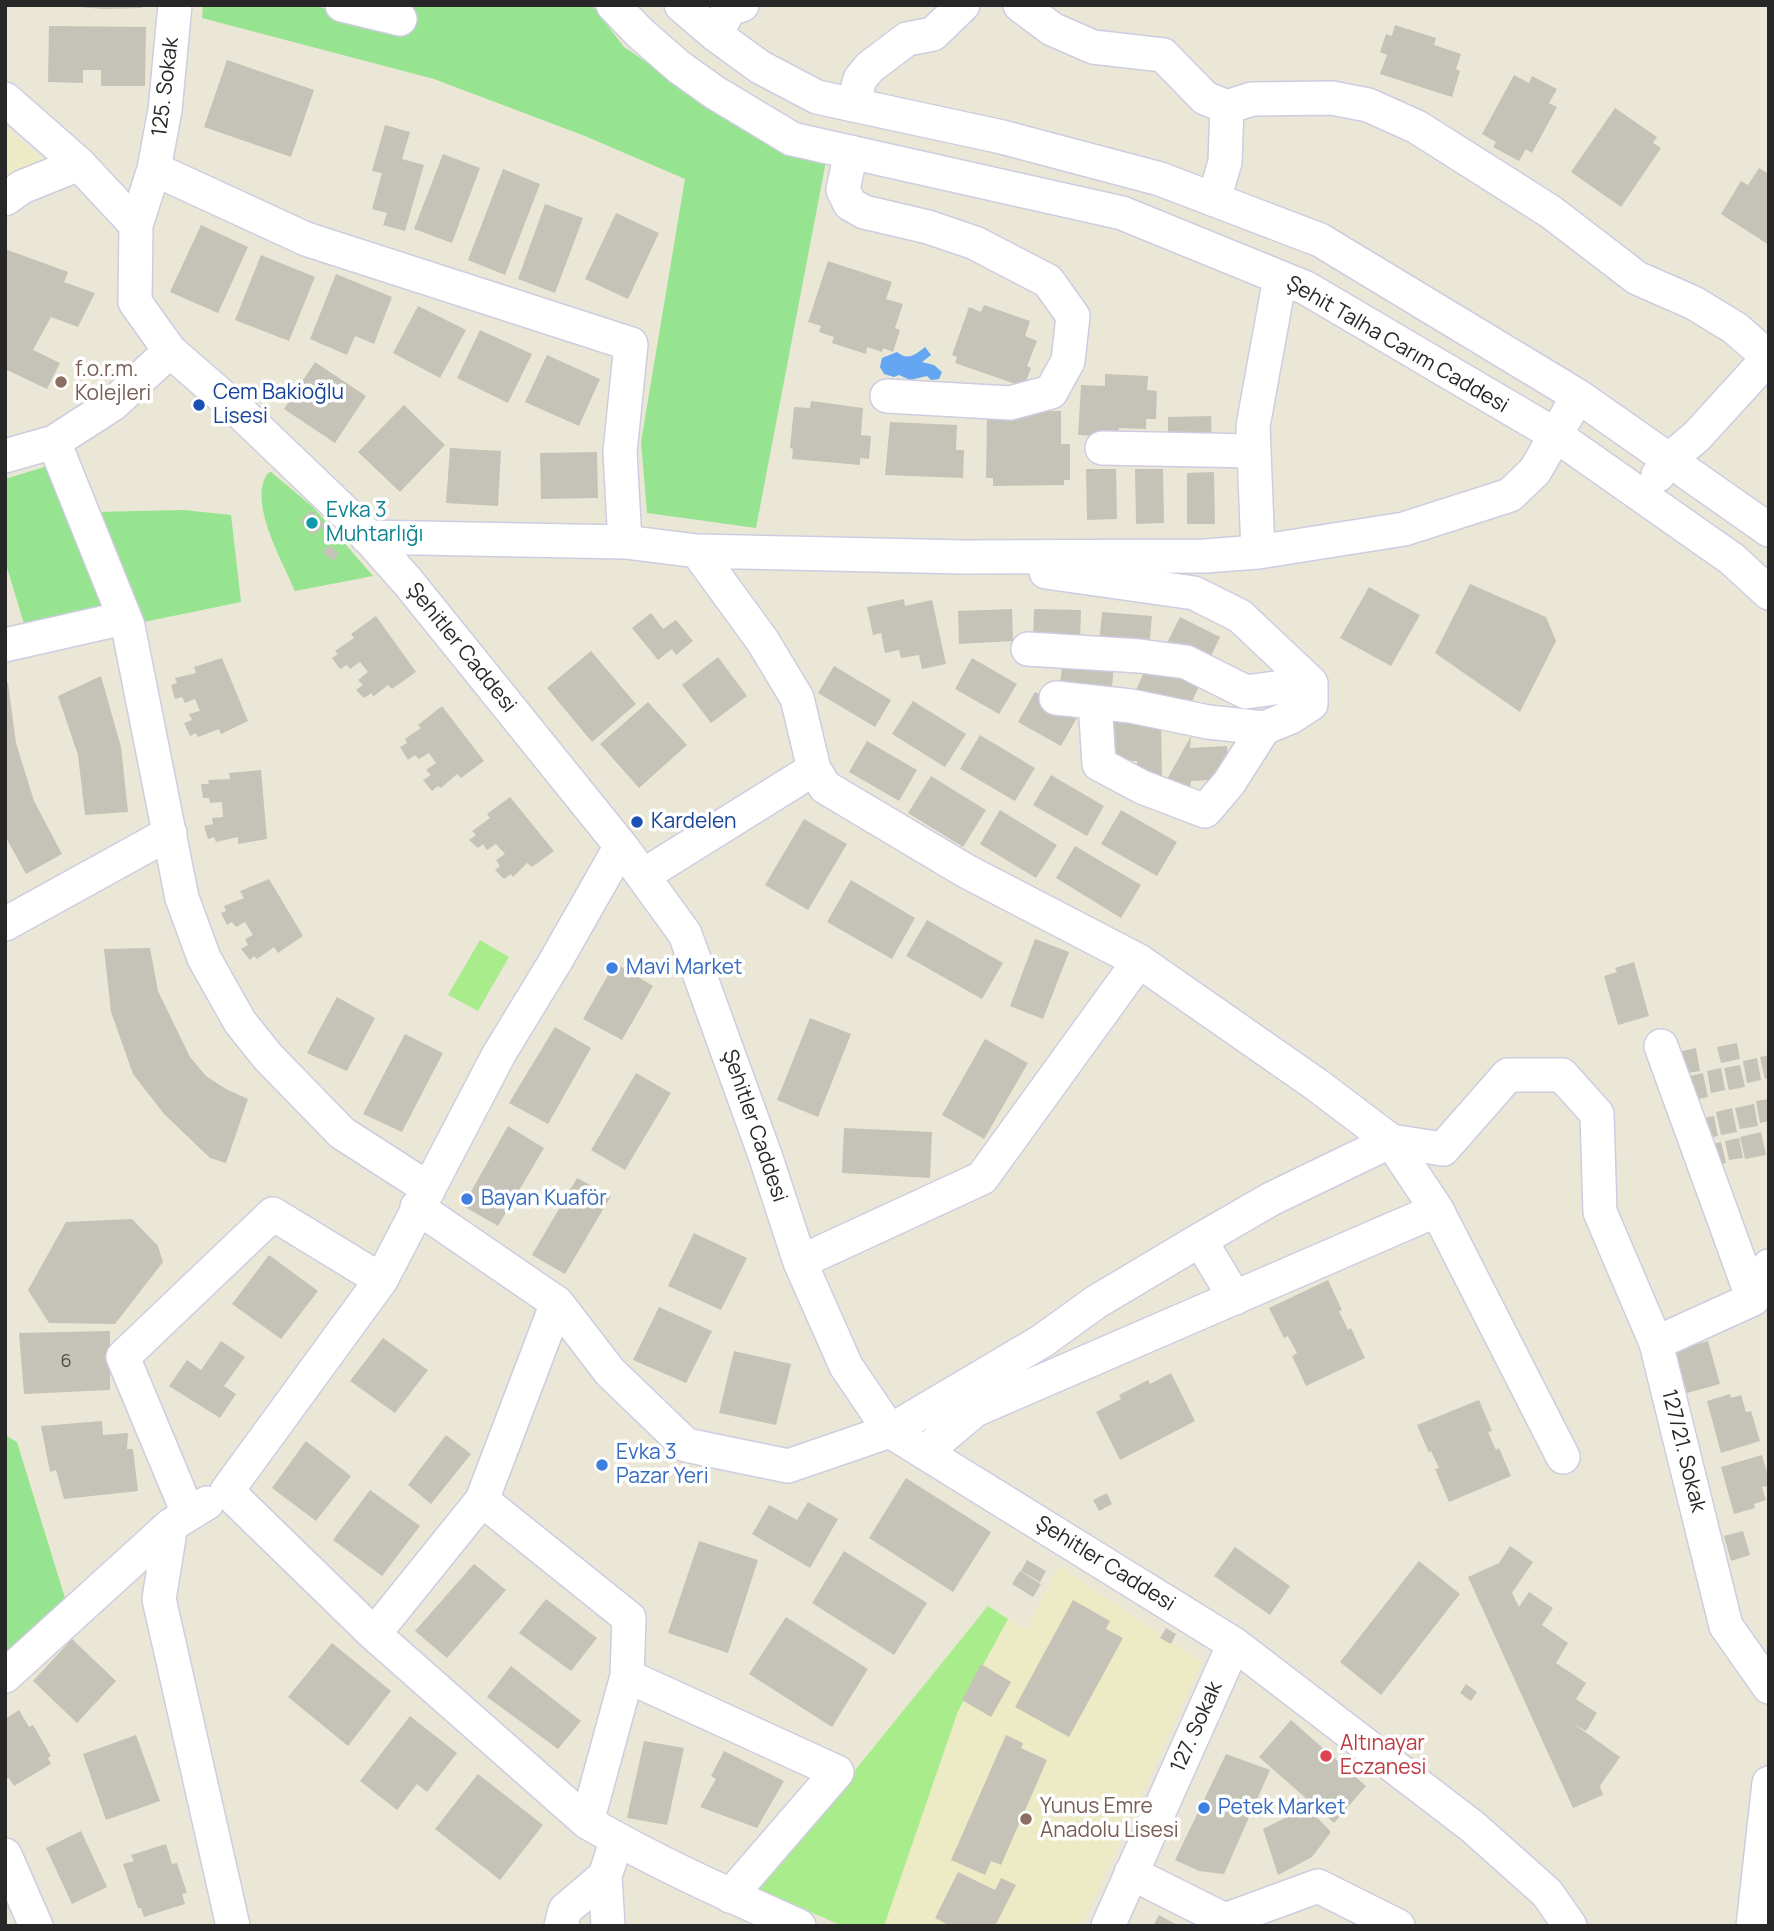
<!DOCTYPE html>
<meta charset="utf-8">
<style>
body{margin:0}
#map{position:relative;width:1774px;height:1931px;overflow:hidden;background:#eae7d7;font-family:Manrope,sans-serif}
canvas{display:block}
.frame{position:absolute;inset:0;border:7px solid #272727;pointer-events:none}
</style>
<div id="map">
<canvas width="1774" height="1931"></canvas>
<div class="frame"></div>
</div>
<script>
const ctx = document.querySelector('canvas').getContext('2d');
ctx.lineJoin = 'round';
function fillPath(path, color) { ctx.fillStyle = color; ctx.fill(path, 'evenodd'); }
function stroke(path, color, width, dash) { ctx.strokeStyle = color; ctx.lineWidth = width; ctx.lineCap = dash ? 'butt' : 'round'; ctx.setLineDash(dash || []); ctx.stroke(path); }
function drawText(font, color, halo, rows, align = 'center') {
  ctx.font = font + ' Manrope,sans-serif'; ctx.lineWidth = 7; ctx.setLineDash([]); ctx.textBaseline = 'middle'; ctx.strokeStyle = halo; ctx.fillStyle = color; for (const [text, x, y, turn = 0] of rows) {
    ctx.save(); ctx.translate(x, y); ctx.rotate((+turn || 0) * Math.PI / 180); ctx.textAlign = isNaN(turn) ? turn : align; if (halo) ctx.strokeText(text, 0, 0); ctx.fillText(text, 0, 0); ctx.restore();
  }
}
const education = new Path2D(`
 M5 128 43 159 5 186Z
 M1059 1566 1202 1662 1081 1926H884L958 1711 1008 1619 1026 1629Z`);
const green = new Path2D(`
 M203 5H311L392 24 397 5H592L624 47 688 90 826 161 756 528 647 513 641 442 685 179 585 136 434 79 202 18Z
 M51 465 105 607 25 627 5 561V479Z
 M271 472 313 507 373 576 295 591C283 562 247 501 268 473Z
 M184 510 231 515 241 602 139 623 93 512Z
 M5 1435 17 1442 65 1598 5 1659Z`);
const pitch = new Path2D(`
 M480 940 509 957 478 1011 448 995Z
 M988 1606 1008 1619 958 1711 884 1926H843L758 1890Z`);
const water = new Path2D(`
 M925 347 931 355 922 362 934 365 942 372 939 379 931 380 927 376 910 380 899 375 894 377 884 374 880 367 882 358 897 352C908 361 915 355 925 347Z`);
const building = new Path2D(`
 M79 5H142V8L104 9 79 7Z
 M1395 25 1436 38 1434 45 1461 54 1456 69 1460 71 1452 97 1380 74 1387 55 1380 52 1386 34 1392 36Z
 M49 26 146 27 145 86H101V70H83V83L48 82Z
 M227 60 314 90 291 157 204 127Z
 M1514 75 1529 83 1532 76 1557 89 1549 103 1557 107 1532 153 1526 149 1519 161 1493 147 1496 142 1482 134Z
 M1615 108 1657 137 1653 143 1661 148 1621 207 1571 172Z
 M385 125 410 132 402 159 424 165 405 231 383 225 387 213 372 209 382 173 372 171Z
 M443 154 480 168 452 243 414 229Z
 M1759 168 1769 174V245L1721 214 1741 181 1748 185Z
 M503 169 540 184 505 275 468 260Z
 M545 204 583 218 555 293 518 279Z
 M616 213 659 233 628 299 585 279Z
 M201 225 248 247 218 313 170 292Z
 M5 249 68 272 64 282 95 293 78 327 51 317 33 350 60 363 47 389 5 369Z
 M261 255 315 277 289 341 235 320Z
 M828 261 892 282 886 299 903 304 895 328 900 330 893 352 883 348 882 352 867 347 866 354 832 343 834 337 819 332 821 326 808 322Z
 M336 274 392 297 374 344 355 336 347 355 310 339Z
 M984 305 1030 321 1025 336 1037 341 1027 366 1031 368 1024 387 955 363 957 357 952 355 969 307 981 312Z
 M418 306 466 330 440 378 393 353Z
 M480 330 532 354 508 403 457 378Z
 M547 355 600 379 579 426 525 402Z
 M315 362 366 396 335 443 284 409Z
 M1105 374 1148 376 1147 390 1157 391 1156 419H1146V429L1119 428 1118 437 1078 435 1081 385 1105 386Z
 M811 401 863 408 861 435 871 436 869 459 860 458V465L792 459 793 449 790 448 794 407 810 408Z
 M404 405 445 445 400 492 358 452Z
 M1008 411H1061V444H1070V480H1064V485L993 486V478H986L987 415Z
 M1211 416 1212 446 1168 447V417Z
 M890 422 957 425 956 450H964L963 478 885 475Z
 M450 448 501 451 498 506 446 503Z
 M597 452 598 498 541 499 540 453Z
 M1086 469H1116L1117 519 1087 520Z
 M1135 469H1163L1164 523 1136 524Z
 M1214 472 1215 524H1187V473Z
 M311 510 325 525 313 535 300 521Z
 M330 545 339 554 333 561 322 552Z
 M1470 584 1546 617 1556 641 1520 712 1435 653Z
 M1369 587 1420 615 1391 666 1340 638Z
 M904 599 905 606 932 600 946 664 922 669 919 655 901 658 899 650 885 653 881 633 873 635 867 607Z
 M1012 609 1013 641 959 644 958 611Z
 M1034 609 1081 610 1080 644 1033 643Z
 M1102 612 1152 616 1149 649 1099 645Z
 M651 613 663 629 676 620 693 641 676 655 672 649 658 660 632 628Z
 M376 616 416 672 392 689 388 685 373 697 372 693 364 698 356 690 363 685 358 680 368 672 360 662 350 669 347 665 340 669 332 658 338 654 335 651 354 638 351 634Z
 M1180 617 1220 637 1206 667 1165 647Z
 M591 651 636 704 592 742 547 688Z
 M718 657 747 696 711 723 682 685Z
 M222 658 248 721 221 734 219 729 198 737 196 733 190 736 184 723 192 720 189 714 200 711 195 699 185 703 182 697 175 699 171 685 177 683 175 678 196 673 194 667Z
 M972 658 1017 684 999 714 955 689Z
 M1063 660 1114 665 1111 697 1059 691Z
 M1148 663 1199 686 1187 713 1136 690Z
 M834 666 891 700 875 727 818 693Z
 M101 676 121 747 128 812 85 815 78 755 58 696Z
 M5 683H8L16 743 34 801 62 854 26 874 5 836Z
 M1035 692 1078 716 1061 746 1018 722Z
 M913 701 966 734 945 767 892 734Z
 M648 702 687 745 639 788 600 744Z
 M442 706 484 761 461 778 457 774 441 788 438 786 432 791 423 780 431 775 426 770 436 763 429 753 419 759 415 755 408 760 400 747 407 743 405 739 421 728 418 725Z
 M1105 713 1161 719 1162 777H1137V761H1105Z
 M980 735 1035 768 1015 801 960 769Z
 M1191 736 1190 748 1227 746 1229 779 1191 781 1190 790H1161Z
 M867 741 917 770 899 801 849 772Z
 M261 770 267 839 238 844V837L216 842 214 837 208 839 204 826 213 824 212 818 223 817 222 802 210 803 209 798H203L201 784H209L208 780 230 779 229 773Z
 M1051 775 1104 806 1087 836 1033 805Z
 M931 776 986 810 963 847 908 813Z
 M510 797 554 851 532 867 527 863 513 877 511 874 504 879 495 870 500 866 496 860 505 854 496 844 487 850 483 844 478 848 469 840 476 835 472 831 490 818 487 814Z
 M1000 810 1057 845 1036 878 980 844Z
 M1121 810 1177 842 1157 876 1101 844Z
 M804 819 847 844 808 910 765 885Z
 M1075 846 1141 885 1121 918 1056 878Z
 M269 879 303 936 278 953 274 947 257 959 254 956 250 960 241 949 248 945 245 939 253 935 245 922 236 927 232 922 227 925 221 913 226 911 224 906 244 898 240 891Z
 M851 880 915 918 892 959 827 922Z
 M927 920 1003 963 982 999 906 956Z
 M1035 939 1069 952 1043 1019 1010 1006Z
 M150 948 158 991 190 1057 206 1076 226 1089 248 1099 226 1163 210 1158 164 1114 133 1074 111 1012 104 949Z
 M1634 962 1649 1016 1618 1025 1604 976 1617 972 1615 968Z
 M615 963 653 986 622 1040 583 1019Z
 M337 997 375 1018 347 1071 307 1053Z
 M810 1018 851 1034 818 1117 777 1100Z
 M555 1027 591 1048 548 1124 509 1103Z
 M405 1034 443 1053 402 1132 363 1114Z
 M985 1039 1028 1063 984 1139 942 1115Z
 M1737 1043 1740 1059 1721 1063 1717 1047Z
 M1696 1048 1700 1071 1682 1074 1678 1052Z
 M1769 1055V1078L1765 1079 1760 1057Z
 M1757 1058 1761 1080 1747 1083 1743 1061Z
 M1740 1065 1745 1087 1729 1090 1724 1068Z
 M1721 1068 1725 1090 1711 1093 1707 1071Z
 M636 1073 671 1093 625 1170 591 1150Z
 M1703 1073 1708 1097 1690 1101 1685 1077Z
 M1769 1099V1121L1760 1123 1756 1101Z
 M1754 1104 1758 1126 1740 1129 1735 1108Z
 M1732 1108 1737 1132 1721 1135 1716 1112Z
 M1714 1116 1718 1136 1699 1140 1695 1120Z
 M508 1126 544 1148 498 1226 463 1206Z
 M844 1128 932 1132 930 1178 842 1173Z
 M1761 1132 1766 1155 1745 1159 1740 1137Z
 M1739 1138 1743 1158 1729 1160 1725 1141Z
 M1721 1142 1726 1163 1710 1166 1706 1145Z
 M577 1178 611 1196 565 1274 532 1255Z
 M132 1219 158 1246 163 1262 115 1324 49 1323 28 1290 66 1222Z
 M694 1233 747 1258 721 1310 668 1286Z
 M269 1255 318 1291 281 1339 232 1304Z
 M1328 1280 1342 1310 1339 1311 1348 1330 1351 1328 1365 1358 1306 1386 1292 1356 1297 1353 1288 1336 1284 1338 1269 1308Z
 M659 1307 712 1331 686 1383 633 1360Z
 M110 1331V1390L24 1394 19 1333Z
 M383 1338 428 1370 395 1413 350 1381Z
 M221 1341 245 1357 224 1386 236 1394 220 1418 169 1386 187 1360 201 1370Z
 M1708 1341 1720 1384 1687 1393 1675 1350Z
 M734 1351 791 1364 776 1425 719 1413Z
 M1171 1373 1195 1421 1120 1460 1096 1412 1121 1399 1119 1395 1148 1380 1150 1384Z
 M1730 1394 1731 1398 1741 1395 1746 1412 1751 1411 1760 1441 1721 1453 1707 1401Z
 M1479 1400 1492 1431 1488 1432 1496 1450 1499 1448 1511 1476 1449 1502 1435 1469 1439 1468 1431 1451 1429 1453 1417 1425Z
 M102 1421 103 1435 128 1433 127 1449H133L138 1491 64 1499 56 1470 50 1472 41 1426Z
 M446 1435 471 1454 431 1504 408 1485Z
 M306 1441 351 1476 316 1521 272 1488Z
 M1762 1455 1769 1480V1486L1762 1487 1766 1500 1754 1504 1755 1508 1734 1514 1721 1467Z
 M906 1478 991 1532 953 1592 869 1538Z
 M370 1490 420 1526 382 1576 333 1540Z
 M1107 1493 1112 1504 1099 1511 1093 1500Z
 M808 1502 838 1519 810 1568 752 1534 769 1505 797 1520Z
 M1743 1531 1750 1555 1731 1561 1724 1536Z
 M699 1541 758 1560 728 1653 668 1633Z
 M1510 1546 1533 1562 1512 1593 1519 1607 1529 1592 1553 1608 1542 1625 1568 1643 1556 1663 1586 1683 1576 1699 1597 1713 1586 1731 1574 1724 1620 1757 1600 1786 1603 1795 1573 1808 1468 1577 1499 1563Z
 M1235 1547 1290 1586 1270 1615 1214 1576Z
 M844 1551 927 1603 894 1655 812 1603Z
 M1027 1560 1046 1571 1040 1582 1021 1571Z
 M1419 1561 1460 1594 1381 1695 1340 1662Z
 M474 1564 506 1590 447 1658 415 1631Z
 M1020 1571 1041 1584 1033 1597 1012 1584Z
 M546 1599 597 1638 571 1671 519 1633Z
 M1073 1600 1110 1621 1106 1629 1123 1638 1069 1737 1015 1707Z
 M786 1617 868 1669 832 1727 749 1674Z
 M1166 1628 1176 1634 1171 1644 1160 1638Z
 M72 1639 116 1681 77 1723 33 1681Z
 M332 1643 391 1691 348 1746 288 1697Z
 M981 1664 1011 1682 991 1717 962 1700Z
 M511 1666 581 1721 558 1749 487 1697Z
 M1466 1684 1477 1692 1471 1701 1460 1693Z
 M19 1710 29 1727 33 1725 51 1756 48 1758 51 1764 14 1786 9 1778 7 1779 5 1776V1719Z
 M410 1716 457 1753 427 1792 417 1784 397 1810 360 1781Z
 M1291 1720 1366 1786 1334 1823 1259 1757Z
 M136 1735 160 1801 106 1820 83 1754Z
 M1006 1735 1023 1743 1021 1748 1047 1760 1001 1865 991 1861 985 1875 951 1860Z
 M644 1741 684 1748 667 1825 627 1818Z
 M724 1751 784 1781 757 1828 700 1807 716 1779 711 1776Z
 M1226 1754 1270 1770 1224 1874 1199 1871 1175 1860Z
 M478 1774 543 1825 500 1880 435 1829Z
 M1297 1796 1331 1832 1312 1857 1278 1875 1263 1829 1285 1818Z
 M81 1831 107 1887 72 1904 46 1848Z
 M166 1844 172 1864 177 1863 187 1893 182 1894 185 1904 144 1917 141 1908H138L123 1864 134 1861 131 1855Z
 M958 1872 995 1890 1001 1878 1016 1885 995 1926H950L935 1918Z
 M1159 1915 1179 1926H1153Z`);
const minor = new Path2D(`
 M175 5 165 110 154 169 136 225 135 302 170 351 239 411 353 520 408 582 621 846 685 934 766 1158 800 1262 846 1366 890 1431 1234 1644 1473 1827 1547 1893 1570 1926
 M342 5 400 19
 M613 5 640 33 679 67 714 92 792 139 1122 213 1306 288 1554 434 1732 559 1769 593
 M681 5 716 35 760 67 817 97 1002 137 1160 179 1320 240 1578 396 1769 530
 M1020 5 1052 29 1093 47 1163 55 1205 98 1227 107 1225 162 1214 200
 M716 35 729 9 742 5
 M5 99 79 164 136 225
 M853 105 860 79 870 67 907 39 933 34 963 5
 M1227 107 1252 99 1332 98 1368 105 1417 127 1551 212 1637 278 1694 303 1735 328 1768 357
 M851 152 843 190 850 204 864 212 928 227 975 243 1048 281 1073 316 1068 361 1051 392 1010 403 887 396
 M154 169 306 239 631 344 620 452 625 542
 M5 199 22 187 79 164
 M54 442 128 626 182 898 204 958 240 1022 268 1057 342 1133 429 1189
 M1102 448 1254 451
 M5 456 54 442 113 404 170 351
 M1658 475 1670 459 1697 436 1769 357
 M367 537 625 542 697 551 964 557 1205 556 1258 552 1404 529 1510 495 1535 471 1578 396
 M1258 552 1253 426 1280 278
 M1046 572 1194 593 1240 616 1311 683V704L1291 717 1264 728 1229 783 1205 811 1142 787 1099 764 1095 702
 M5 645 124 618
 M1028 649 1140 656 1186 662 1246 692 1311 683
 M1056 698 1131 706 1208 722 1264 728
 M814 769 825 787 966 871 1139 961 1317 1085 1391 1141 1437 1210 1563 1457
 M621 846 555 962 499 1054 381 1280 227 1491 374 1634 587 1822C655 1862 727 1894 799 1926
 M644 875 814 769 797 698 762 640 697 551
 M5 924 170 833
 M1661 1046 1753 1299
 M417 1207 557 1303 610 1372 686 1445 788 1466 890 1431 1042 1341 1096 1302 1200 1240 1271 1199 1391 1141 1443 1149 1508 1075H1562L1597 1114 1600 1212 1656 1343
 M1200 1240 1235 1298
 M800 1262 982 1178 1139 961
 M1769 1266 1753 1299 1656 1343 1726 1626 1769 1687
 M925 1452 975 1410 1437 1210
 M482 1500 629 1618 627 1676 587 1822
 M207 1503 171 1525 159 1599 233 1926
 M188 1513 123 1357 273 1214 381 1280
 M374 1634 482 1500 557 1303
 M5 1676 171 1525
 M627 1676 837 1772 730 1896
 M5 1855 36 1926
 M1131 1873 1225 1920 1228 1926
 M1225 1920 1318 1886 1398 1926
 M561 1926 565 1910 605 1876
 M608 1926 605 1876 617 1839
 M1108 1926 1234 1644
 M1753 1926 1769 1783`);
const markers = [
 [61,382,7,"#8d6e63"],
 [199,405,7,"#1a4fb4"],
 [312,523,7,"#0f9aa8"],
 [637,822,7,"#1a4fb4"],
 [612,968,7,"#3f7fe0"],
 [467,1199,7,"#3f7fe0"],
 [602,1465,7,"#3f7fe0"],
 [1326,1756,7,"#e0444e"],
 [1204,1808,7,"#3f7fe0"],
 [1026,1819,7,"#8d6e63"]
];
const numberNames = [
 ["6",66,1362]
];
const streetNames = [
 ["125. Sokak",166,87,-83],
 ["Şehit Talha Carım Caddesi",1397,345,30],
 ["Şehitler Caddesi",461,648,51],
 ["Şehitler Caddesi",754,1126,71],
 ["127/21. Sokak",1683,1451,76],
 ["Şehitler Caddesi",1105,1564,32],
 ["127. Sokak",1197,1727,-66]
];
const educationNames = [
 ["f.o.r.m.",75,370],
 ["Kolejleri",75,394],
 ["Yunus Emre",1040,1807],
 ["Anadolu Lisesi",1040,1831]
];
const transitNames = [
 ["Cem Bakioğlu",213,393],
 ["Lisesi",213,417],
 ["Kardelen",651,822]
];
const cultureNames = [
 ["Evka 3",326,511],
 ["Muhtarlığı",326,535]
];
const shopNames = [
 ["Mavi Market",626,968],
 ["Bayan Kuaför",481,1199],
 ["Evka 3",616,1453],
 ["Pazar Yeri",616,1477],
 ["Petek Market",1218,1808]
];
const healthNames = [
 ["Altınayar",1340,1744],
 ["Eczanesi",1340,1768]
];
fillPath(education, '#edebc5');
fillPath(green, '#96e490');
fillPath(pitch, '#a9ec8b');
fillPath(water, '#64a6f2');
fillPath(building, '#c5c3b7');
stroke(minor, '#cecce1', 36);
stroke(minor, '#fff', 33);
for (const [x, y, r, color] of markers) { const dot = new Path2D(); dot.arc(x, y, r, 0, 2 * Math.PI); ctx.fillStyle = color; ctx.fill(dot); stroke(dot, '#fff', 2.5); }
drawText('18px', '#4e4e4b', null, numberNames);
drawText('21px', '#272727', '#fff', streetNames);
drawText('21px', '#785e54', '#fff', educationNames, 'left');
drawText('21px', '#164399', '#fff', transitNames, 'left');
drawText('21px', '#0d838f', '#fff', cultureNames, 'left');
drawText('21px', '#366cbe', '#fff', shopNames, 'left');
drawText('21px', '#be3a42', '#fff', healthNames, 'left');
</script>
